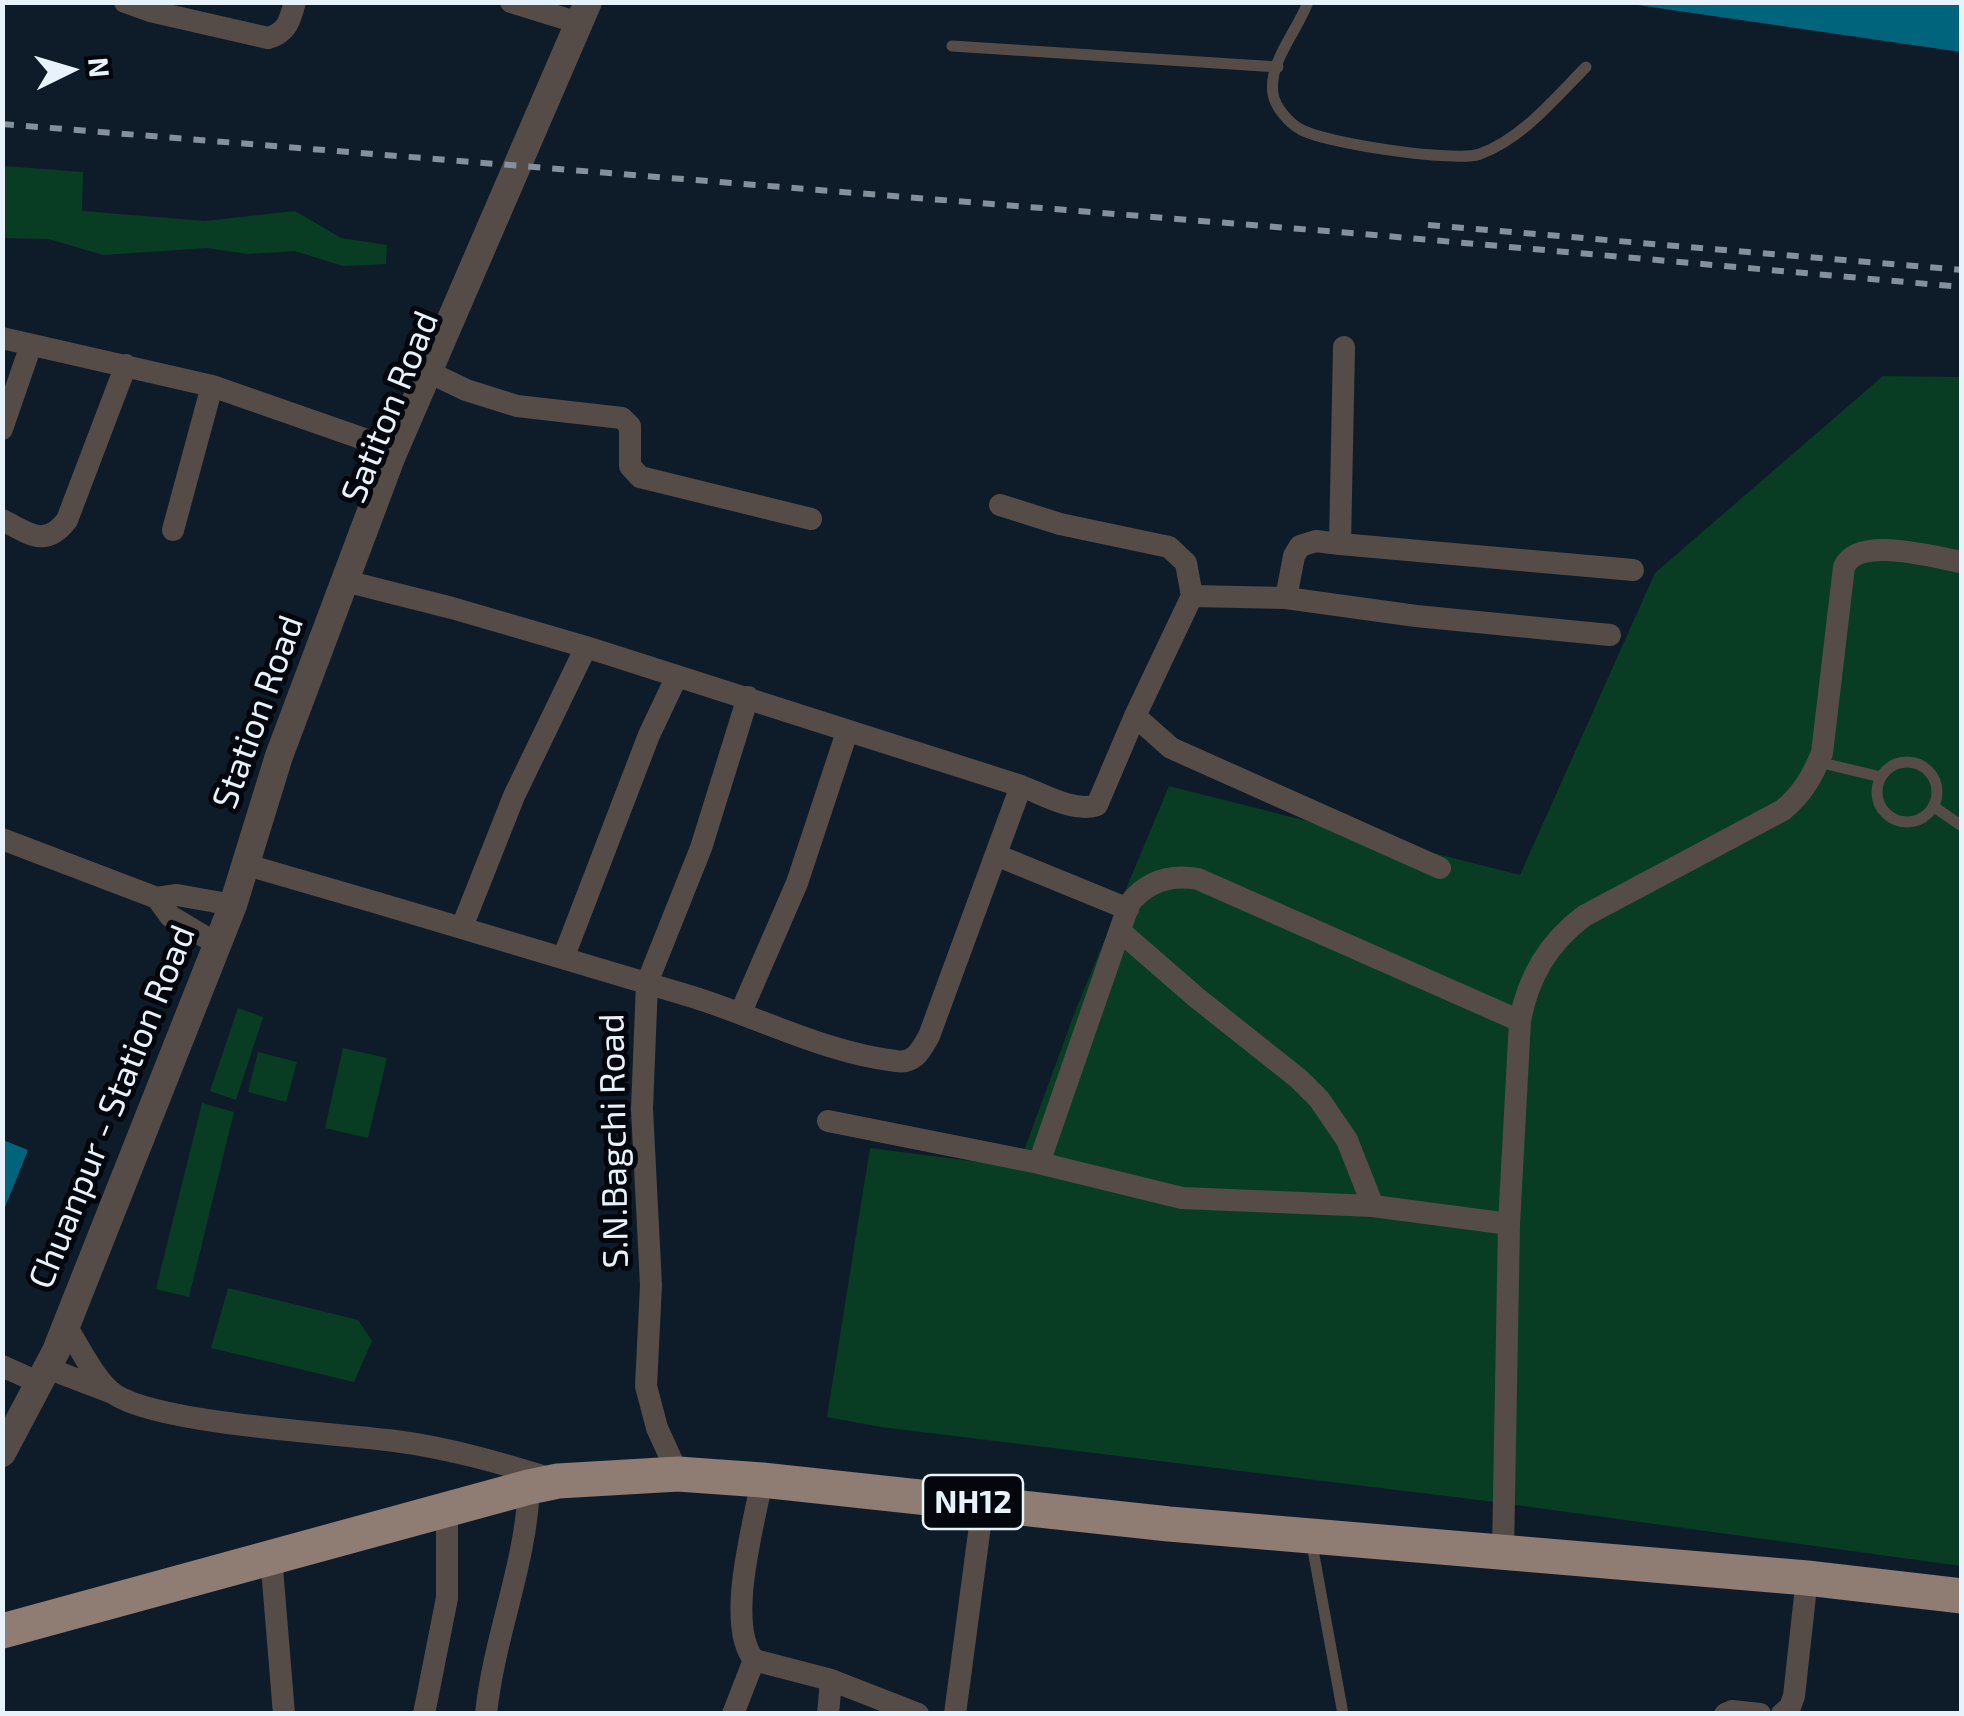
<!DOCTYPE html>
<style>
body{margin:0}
#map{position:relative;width:1964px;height:1716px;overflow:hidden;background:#0e1c2a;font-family:"Exo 2",sans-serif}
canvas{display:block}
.frame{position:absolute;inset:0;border:5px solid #e8f2fb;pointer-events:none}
.north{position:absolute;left:20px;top:20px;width:100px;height:100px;-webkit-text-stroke:8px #03060c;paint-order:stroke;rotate:85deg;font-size:28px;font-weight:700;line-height:40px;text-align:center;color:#e8f2fb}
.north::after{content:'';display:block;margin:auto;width:35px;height:45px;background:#e8f2fb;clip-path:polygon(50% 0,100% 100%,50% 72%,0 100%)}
</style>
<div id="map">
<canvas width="1964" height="1716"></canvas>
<div class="frame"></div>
<div class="north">N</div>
</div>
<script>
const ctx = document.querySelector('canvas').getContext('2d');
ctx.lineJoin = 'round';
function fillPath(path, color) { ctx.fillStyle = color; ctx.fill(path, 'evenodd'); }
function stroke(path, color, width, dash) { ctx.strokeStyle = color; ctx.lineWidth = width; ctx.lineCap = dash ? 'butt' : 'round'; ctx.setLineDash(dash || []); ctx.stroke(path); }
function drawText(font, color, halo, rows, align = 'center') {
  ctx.font = font + ' "Exo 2",sans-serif'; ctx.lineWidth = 10; ctx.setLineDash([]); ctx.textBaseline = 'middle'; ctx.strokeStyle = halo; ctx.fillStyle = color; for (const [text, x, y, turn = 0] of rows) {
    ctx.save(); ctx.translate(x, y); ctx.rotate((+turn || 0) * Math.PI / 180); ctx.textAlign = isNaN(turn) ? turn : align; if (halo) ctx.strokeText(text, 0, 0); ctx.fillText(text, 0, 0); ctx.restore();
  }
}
const green = new Path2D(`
 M3 166 83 172 82 211 205 221 295 211 341 238 387 245 386 264 343 266 295 251 248 254 207 248 103 255 49 239 3 238Z
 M1883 376 1961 377V1566L1487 1501 881 1427 827 1417 870 1148 1018 1167 1076 1009 1169 786 1520 875 1655 573Z
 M238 1008 263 1017 236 1100 210 1091Z
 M343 1048 387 1058 368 1138 325 1128Z
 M258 1052 297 1062 286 1102 248 1092Z
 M202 1103 234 1112 189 1297 156 1289Z
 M228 1288 358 1320 372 1341 354 1382 211 1348Z`);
const water = new Path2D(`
 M1624 3H1961V52Z
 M3 1140 28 1150 3 1212Z`);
const service = new Path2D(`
 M1308 2C1298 30 1268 62 1273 94 1275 107 1289 123 1300 129 1323 143 1456 163 1480 154 1522 139 1555 98 1586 67
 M952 46 1278 67
 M1877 792a30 30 0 1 1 60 0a30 30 0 1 1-60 0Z
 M1818 762 1881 777
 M1934 807 1962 826
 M1311 1539 1343 1714`);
const minor = new Path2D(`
 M125 2 150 11 268 38C287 33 290 20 295 2
 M511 2 566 19
 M2 338 212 386 384 446
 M439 377 466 390 517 406 622 418 630 426V466L640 477 811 519
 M2 429 31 345
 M1000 505 1060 524 1169 547 1186 563 1192 596
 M2 520C29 533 45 549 67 520L126 365
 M173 530 212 386
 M1340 544 1633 570
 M1286 598 1416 616 1610 635
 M1135 716 1192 596 1286 598 1294 556 1300 546 1316 541 1340 544 1344 347
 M1021 786C1043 794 1074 813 1097 805L1135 716 1171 748 1440 868
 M2 839 157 898 177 895 233 905
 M996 855 1128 909
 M247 865C396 908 545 952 693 997 760 1018 826 1053 896 1061 915 1064 921 1050 929 1036L1021 786 586 647 452 608 357 584
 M157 898 170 916 217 944
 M462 927 514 796 586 647
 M1121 932 1197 998 1299 1079 1319 1099 1347 1140 1373 1206
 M564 956 649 735 677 676
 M741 1012 797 883 847 732
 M828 1121 1039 1163 1182 1198 1373 1206 1509 1224
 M1039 1163 1129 904C1147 881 1171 874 1198 879L1520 1021
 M66 1326C79 1346 92 1374 109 1390 144 1424 340 1433 395 1441 449 1448 501 1463 552 1479
 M2 1366 40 1383
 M47 1368 110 1392
 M678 1474 657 1428 646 1386 651 1285 642 1109 647 983 701 848 748 697
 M762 1480C754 1524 725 1624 754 1660L831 1680 918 1714
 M1503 1551 1509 1224 1520 1021C1528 977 1548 943 1584 916L1783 810C1803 793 1812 777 1822 753L1844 567C1858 535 1932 557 1962 562
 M271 1556 284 1714
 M424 1714 447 1598V1508
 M486 1714C494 1636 526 1565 529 1487
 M733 1714 754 1660
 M828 1714 831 1680
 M955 1714 983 1503
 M1725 1714 1732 1711 1760 1714
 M1782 1714 1790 1707 1794 1696 1807 1578`);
const tertiary = new Path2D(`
 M2 1453 56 1351 233 905 279 756 391 458 588 2`);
const primary = new Path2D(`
 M2 1631 529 1487 558 1481 678 1474 762 1480 1169 1524 1807 1578 1962 1596`);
const rail = new Path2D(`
 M2 124 1363 234 1962 287
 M1428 225 1962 270`);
const shields = [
 [973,1502,100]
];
const shieldNames = [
 ["NH12",973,1502]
];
const streetNames = [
 ["Satiton Road",390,407,-68],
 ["Station Road",258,712,-70],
 ["Chuanpur - Station Road",112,1107,-68],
 ["S.N.Bagchi Road",614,1141,-91]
];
fillPath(green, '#083d23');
fillPath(water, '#00657c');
stroke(service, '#554c47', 11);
stroke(minor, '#554c47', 22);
stroke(tertiary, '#554c47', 28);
stroke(primary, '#8f7c72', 35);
stroke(rail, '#84909b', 6, [12, 12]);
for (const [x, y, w] of shields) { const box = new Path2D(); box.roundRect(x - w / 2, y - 27, w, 54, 8); ctx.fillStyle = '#03060c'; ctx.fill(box); stroke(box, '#e8f2fb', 2.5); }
drawText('bold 32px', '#e8f2fb', null, shieldNames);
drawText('35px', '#e8f2fb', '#03060c', streetNames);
</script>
